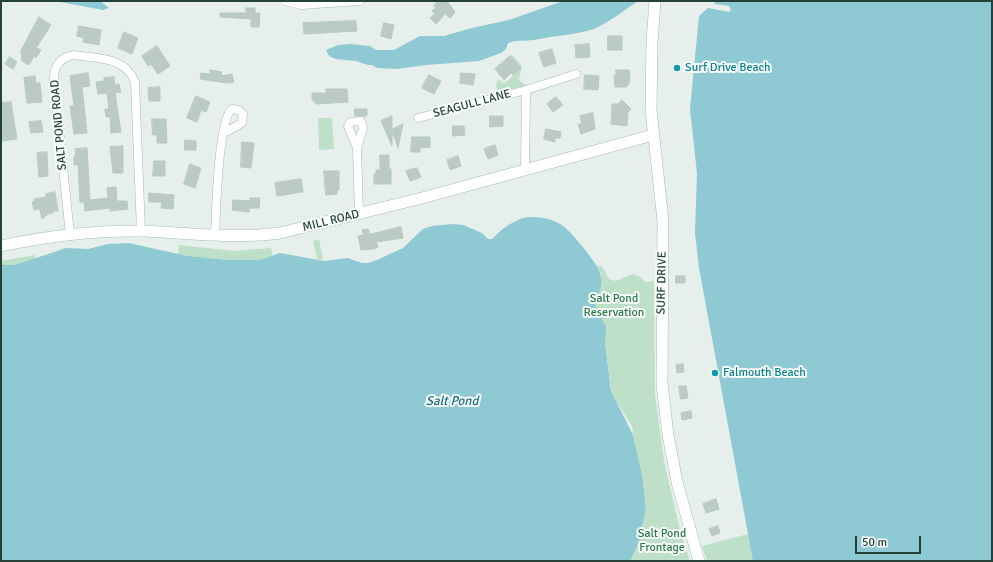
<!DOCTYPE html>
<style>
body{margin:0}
#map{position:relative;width:993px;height:562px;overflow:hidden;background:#e6efeb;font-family:Signika,sans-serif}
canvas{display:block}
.frame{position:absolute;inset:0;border:2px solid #24423a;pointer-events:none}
.scale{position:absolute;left:855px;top:536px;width:66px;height:18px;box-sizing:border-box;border:2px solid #24423a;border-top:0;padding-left:5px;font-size:12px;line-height:14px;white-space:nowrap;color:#24423a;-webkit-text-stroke:3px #f7fbf9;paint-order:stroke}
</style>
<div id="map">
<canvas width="993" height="562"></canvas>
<div class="frame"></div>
<div class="scale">50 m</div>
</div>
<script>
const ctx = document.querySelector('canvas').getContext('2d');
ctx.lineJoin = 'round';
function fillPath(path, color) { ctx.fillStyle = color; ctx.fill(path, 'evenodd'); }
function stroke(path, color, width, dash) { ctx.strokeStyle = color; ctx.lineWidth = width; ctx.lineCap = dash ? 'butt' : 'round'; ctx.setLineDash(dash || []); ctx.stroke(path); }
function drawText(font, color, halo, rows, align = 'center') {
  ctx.font = font + ' Signika,sans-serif'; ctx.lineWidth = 4; ctx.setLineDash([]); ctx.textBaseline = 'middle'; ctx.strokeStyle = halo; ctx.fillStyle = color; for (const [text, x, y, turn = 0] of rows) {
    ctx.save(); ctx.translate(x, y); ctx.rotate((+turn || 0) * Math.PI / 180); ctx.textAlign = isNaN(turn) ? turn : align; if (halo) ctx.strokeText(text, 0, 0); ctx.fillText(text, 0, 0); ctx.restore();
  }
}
const green = new Path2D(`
 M512 55 522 66 519 80 527 86 498 92 496 85 498 79 503 83 506 82 521 69 510 56Z
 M318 118H332L334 149 319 150Z
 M319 239 323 260 317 259 313 241Z
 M179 245 234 251 271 248 274 261 177 260Z
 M35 255 38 270 1 279V261Z
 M597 266H601C605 269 606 276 610 279 622 287 630 263 645 282L654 281 655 395 664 461 681 534 690 561H626L633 553 639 541 646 509 632 426 612 395 605 341 592 304 601 274Z
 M752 533 760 561H707L702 546Z`);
const water = new Path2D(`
 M55 1H100L109 8 103 10Z
 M563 1H638C624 10 604 27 587 31 571 35 554 36 539 39 528 42 520 39 508 43L506 49 501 53 479 61 426 65 397 69 377 68 372 65H368L356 61 336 59 329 56 326 50 338 45 350 44 370 46 376 50H394L420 36H444L472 28 509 20Z
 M715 1H992V561H753L699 268 695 233 697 173 690 109 699 16 708 8 729 12 731 10 729 6 715 4Z
 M528 217C561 217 567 228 586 251 592 260 600 267 601 278 603 286 597 297 595 305L606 327 605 342 611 391 633 435 642 475 646 509 639 541 630 561H1V265H15L66 248 88 249 108 244 129 243 187 256 227 260H260L280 253 324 261 348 258 362 263H368L377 260 403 248 423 229 432 226 453 224 463 225 482 233 488 239H492C503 228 513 220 528 217Z`);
const building = new Path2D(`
 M438 1H447L455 12 450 18 445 14 436 24 430 18 435 14 432 11 436 8 434 6Z
 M246 8H255V13H260L259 27H251V19L220 17V13H246Z
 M39 17 51 25 36 48 41 50 36 58 34 56 29 65 22 61 21 51Z
 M356 21 357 31 304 34 303 23Z
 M384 23 394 25 391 39 381 36Z
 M79 26 101 30 99 45 83 42 84 38 77 36Z
 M124 32 138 38 132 54 118 48Z
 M608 36H622V50H608Z
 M589 44 590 57 576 58 575 45Z
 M157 46 170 66 158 74 151 64 148 66 142 56Z
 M552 49 556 63 544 67 539 53Z
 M510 56 521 69 513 75 511 73 504 80 495 69Z
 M10 57 17 62 13 69 5 64Z
 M210 70 222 72 221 76 232 74 234 82 227 83 200 79 201 73 210 74Z
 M616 70H629L630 73 629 84 626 87H615L614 75H616Z
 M88 73 90 86 82 87 87 133 74 134 70 106H74L70 76Z
 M461 73 475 74 473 85 460 83Z
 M429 75 441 81 434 94 422 88Z
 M585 75 599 76 598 90 584 89Z
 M35 76 36 83H40L42 102 27 103 24 78Z
 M114 77 115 85 119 84 121 92 115 93 121 132 111 133 110 117H106L105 109H109L107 93 98 94 96 82 104 81V78Z
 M160 87V101H149L148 88Z
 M326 89H347L348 102 316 104 312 99V93H326Z
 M196 96 210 102 206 112 201 110 197 122 187 118Z
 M556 97 563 105 553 112 547 104Z
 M622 100 631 109 628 112 627 126 611 124 612 104H618Z
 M11 102 17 139 2 141 1 103Z
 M355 109H367V116H355Z
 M593 113 595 129 581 134 578 124H582L580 116Z
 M392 116V129L403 124 398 148 392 131V146L381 121Z
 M490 116H503V126L490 127Z
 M152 119H166L167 143H157V135H153Z
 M41 121 43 132 31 133 29 122Z
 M453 126H464L465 135 453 136Z
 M546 129 561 132 560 138H555V142L544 139Z
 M412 137H430V147L420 148V152H411Z
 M185 140 196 141V150H185Z
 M242 142 254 143 251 168 241 167Z
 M495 145 498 155 488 159 484 149Z
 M123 146V173H113L110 147Z
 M87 148 90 200 108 198 107 188 116 187 117 201H127L128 209 110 211V208L85 211 84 202H80L78 165H74V156L76 155 75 149Z
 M47 152 48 176 39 177 37 153Z
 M380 155H389V169H391V184H374V174H376V170H380Z
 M458 156 461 166 450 170 447 160Z
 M154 161H165V176H153Z
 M190 164 201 168 195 188 184 184Z
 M417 168 421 177 410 181 406 171Z
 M324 171H339V190H337V194L326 195Z
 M301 179 303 192 277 196 275 183Z
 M55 192 58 211H53V213L48 214 42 219 40 209 34 210 32 202 35 201 34 199 46 197V194Z
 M149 193 174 195 173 209 161 208 162 202H149Z
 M250 198H260L259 208H250L249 212 232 210 233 200 250 201Z
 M401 227 403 238 376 242 378 247 373 249 361 250 358 236 364 235 362 230 368 229 370 234Z
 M676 276H685V283H676Z
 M683 364 684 372 677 373 676 365Z
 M679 386H686L688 398 681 399Z
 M691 411 692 418 682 420 681 413Z
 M716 499 719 509 706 513 703 504Z
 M718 526 720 533 712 536 709 529Z`);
const street = new Path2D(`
 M285 1 301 5 359 1
 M418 118 526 90 576 74
 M357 148 348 126 350 122 361 121 363 128 357 148 359 214
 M525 169 526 90
 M70 235 54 79C54 66 61 57 74 55 97 59 125 56 135 82L141 231
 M215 235C216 214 218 120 232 109L239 110 243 114 242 123 224 133`);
const secondary = new Path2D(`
 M655 1 652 42 651 110 663 221 662 384 668 435 677 482 699 561
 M1 246C47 236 96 230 143 231 188 233 235 239 280 233L422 198 653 135`);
const markers = [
 [677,68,4,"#0f9aa8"],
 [715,373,4,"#0f9aa8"]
];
const cultureNames = [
 ["Surf Drive Beach",685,68],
 ["Falmouth Beach",723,373]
];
const streetNames = [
 ["SEAGULL LANE",472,104,-15],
 ["SALT POND ROAD",59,125,-95],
 ["MILL ROAD",331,221,-14],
 ["SURF DRIVE",662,283,-89]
];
const parkNames = [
 ["Salt Pond",614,299],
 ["Reservation",614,313],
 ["Salt Pond",662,534],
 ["Frontage",662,548]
];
const waterNames = [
 ["Salt Pond",452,402]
];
fillPath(green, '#bfe0c8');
fillPath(water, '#8ec9d4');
fillPath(building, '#bbcac4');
stroke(building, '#b8c9c2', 1);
stroke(street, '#a8b8b2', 9);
stroke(secondary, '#a4bbb3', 12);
stroke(street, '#fff', 8);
stroke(secondary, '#fff', 11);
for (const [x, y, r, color] of markers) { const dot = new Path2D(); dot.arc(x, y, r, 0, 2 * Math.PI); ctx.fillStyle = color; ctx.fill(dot); stroke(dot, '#f7fbf9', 1.5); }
drawText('12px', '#0d838f', '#f7fbf9', cultureNames, 'left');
drawText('12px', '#24423a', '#f7fbf9', streetNames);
drawText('12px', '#2d7a4b', '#f7fbf9', parkNames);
drawText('italic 13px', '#1c6f80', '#f7fbf9', waterNames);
</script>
